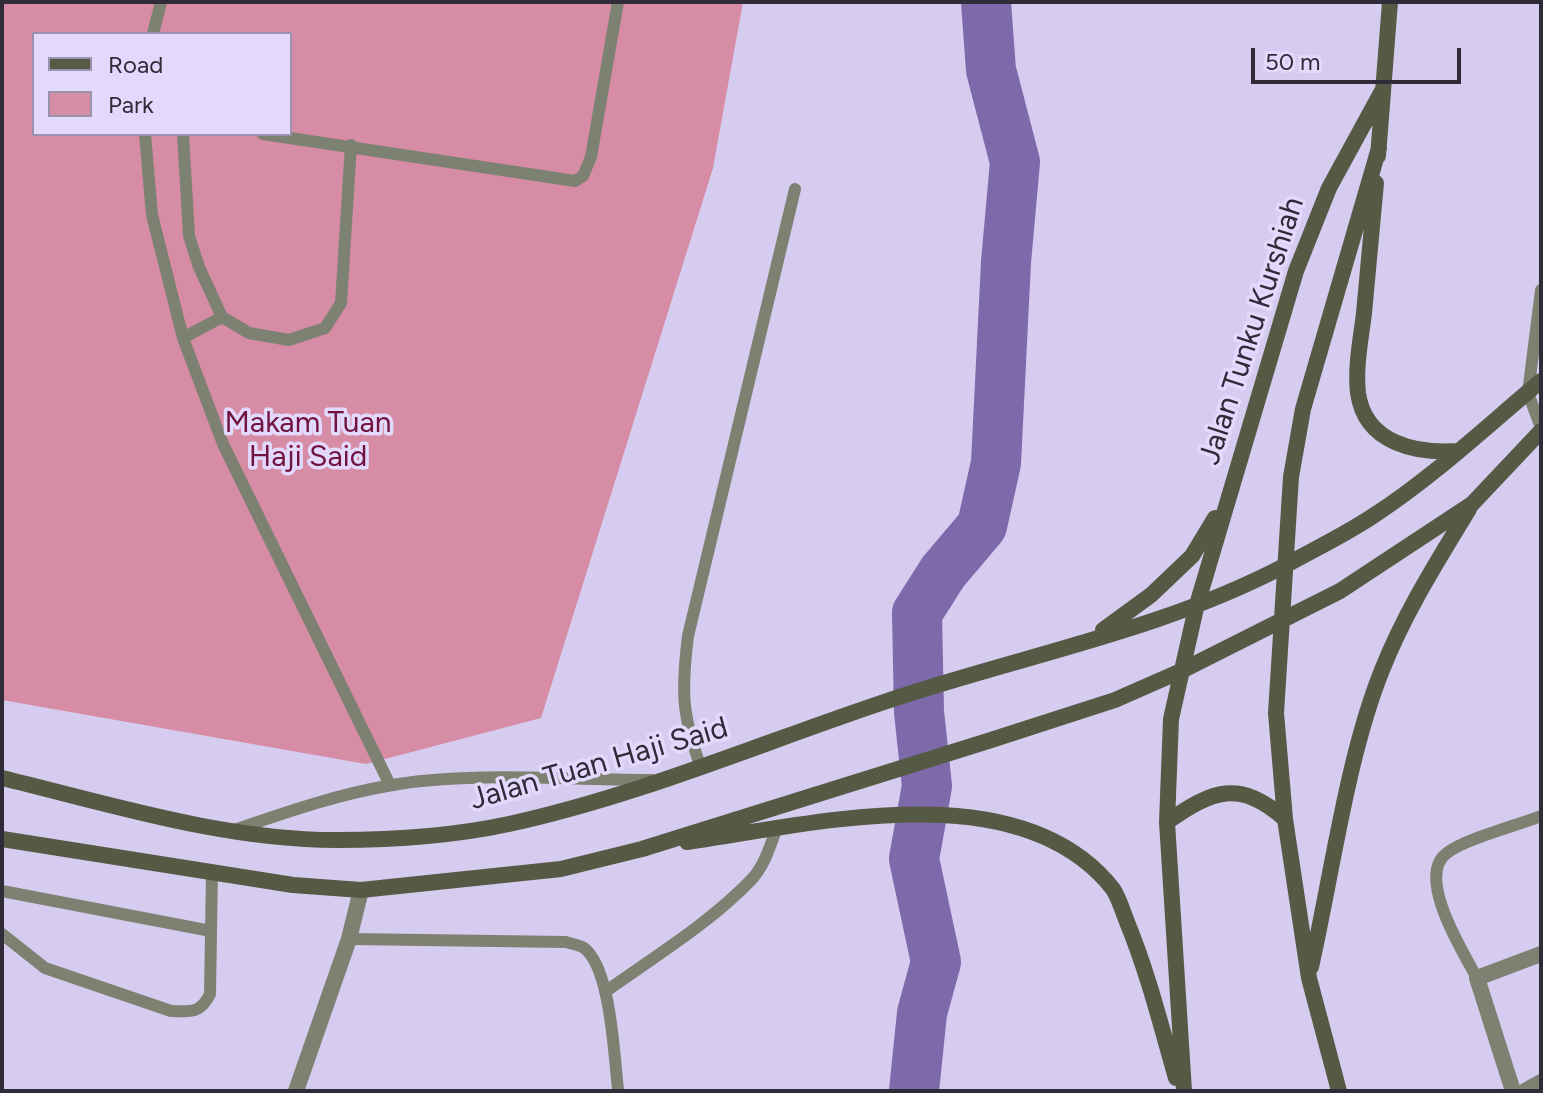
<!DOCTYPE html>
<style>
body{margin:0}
#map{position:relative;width:1543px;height:1093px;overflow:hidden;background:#d6ccf0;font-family:Figtree,sans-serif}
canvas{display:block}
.frame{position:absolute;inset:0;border:4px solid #2f2b38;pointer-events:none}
.legend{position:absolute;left:32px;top:32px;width:260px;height:104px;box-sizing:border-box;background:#e3d9fd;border:2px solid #9b93ae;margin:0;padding:10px 14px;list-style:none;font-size:24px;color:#2f2b38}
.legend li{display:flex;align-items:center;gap:16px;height:40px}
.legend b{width:40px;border:2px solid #9b93ae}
.scale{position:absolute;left:1251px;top:48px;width:210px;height:36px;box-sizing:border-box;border:4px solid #2f2b38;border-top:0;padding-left:10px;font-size:24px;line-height:28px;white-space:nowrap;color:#2f2b38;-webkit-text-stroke:6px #e3d9fd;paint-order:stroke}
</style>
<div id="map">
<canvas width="1543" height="1093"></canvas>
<div class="frame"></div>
<ul class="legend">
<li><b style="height:10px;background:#555a45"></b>Road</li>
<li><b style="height:22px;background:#d68ca4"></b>Park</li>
</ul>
<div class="scale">50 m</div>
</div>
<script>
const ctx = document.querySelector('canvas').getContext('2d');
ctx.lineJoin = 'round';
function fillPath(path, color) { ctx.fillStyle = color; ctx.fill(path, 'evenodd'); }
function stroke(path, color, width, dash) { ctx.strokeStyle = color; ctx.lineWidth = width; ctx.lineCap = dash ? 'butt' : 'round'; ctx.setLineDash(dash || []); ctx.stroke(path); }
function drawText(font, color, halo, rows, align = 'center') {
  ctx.font = font + ' Figtree,sans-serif'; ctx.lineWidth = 7; ctx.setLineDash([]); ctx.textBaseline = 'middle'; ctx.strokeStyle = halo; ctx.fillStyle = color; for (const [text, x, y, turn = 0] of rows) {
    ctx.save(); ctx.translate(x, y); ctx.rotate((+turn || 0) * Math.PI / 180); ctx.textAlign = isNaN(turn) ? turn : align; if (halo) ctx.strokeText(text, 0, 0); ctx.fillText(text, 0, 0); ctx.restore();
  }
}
const green = new Path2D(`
 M2 2H743L713 168 541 718 366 764 2 700ZM34 34H290V134H34Z`);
const river = new Path2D(`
 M914 1091 922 1013 936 962 914 859 927 786 919 712 917 613 943 572 982 526 996 463 1006 262 1015 162 991 70 986 2`);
const lane = new Path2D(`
 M153 34 161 2
 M145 134 152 215 183 338 223 444 390 785
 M183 134 189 236 199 267 222 317 249 333 289 340 325 328 341 303 351 145
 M263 134 575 181 583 176 591 157 618 2
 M1541 290 1528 393 1541 428
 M183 338 222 317
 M701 768C682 715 681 692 688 636L795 189
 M234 830C284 813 335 795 387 786 468 771 569 780 652 780
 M2 891 211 931
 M2 934 45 968 171 1011C191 1012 201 1013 210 994L212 872
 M349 939 566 942C571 944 580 945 584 948 611 968 614 1057 618 1089
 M1477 978C1463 952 1415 876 1447 853 1465 839 1518 825 1541 816
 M605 992C654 957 710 923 752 879 764 866 770 847 776 830`);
const street = new Path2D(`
 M296 1091 349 939 361 890
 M1513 1091 1477 978 1541 954
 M1525 1091 1541 1082`);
const secondary = new Path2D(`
 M1378 156 1390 2
 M1376 183C1372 226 1368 269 1364 313 1361 339 1355 366 1358 393 1365 444 1417 454 1459 451
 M1103 630 1151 595 1192 556 1215 518
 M2 778C110 804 223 840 336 840 393 840 453 836 509 824 638 796 761 743 887 701 1020 656 1161 631 1286 565 1315 549 1346 534 1373 516 1433 477 1486 427 1541 381
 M1167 822C1213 790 1239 779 1285 819
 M2 839 293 885 361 890 561 869 642 849 988 741 1115 700 1181 671 1340 591 1472 504 1541 431
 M687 842C814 824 1020 771 1113 889 1119 898 1123 912 1127 922 1148 973 1161 1026 1176 1078
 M1311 967C1332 874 1347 757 1382 670 1405 612 1437 562 1469 509
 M1184 1091 1167 822 1171 719 1196 608 1296 271 1329 188 1382 91
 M1339 1091 1309 978 1285 819 1276 713 1291 477 1303 409 1379 148`);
const streetNames = [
 ["Jalan Tunku Kurshiah",1252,331,-72],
 ["Jalan Tuan Haji Said",599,764,-16]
];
const parkNames = [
 ["Makam Tuan",308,423],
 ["Haji Said",308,457]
];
fillPath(green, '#d68ca4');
stroke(river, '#7e69ab', 50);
stroke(lane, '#7d8172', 12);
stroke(street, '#7d8172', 16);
stroke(secondary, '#555a45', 16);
drawText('30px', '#2f2b38', '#e3d9fd', streetNames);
drawText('30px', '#71133f', '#e3d9fd', parkNames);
</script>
